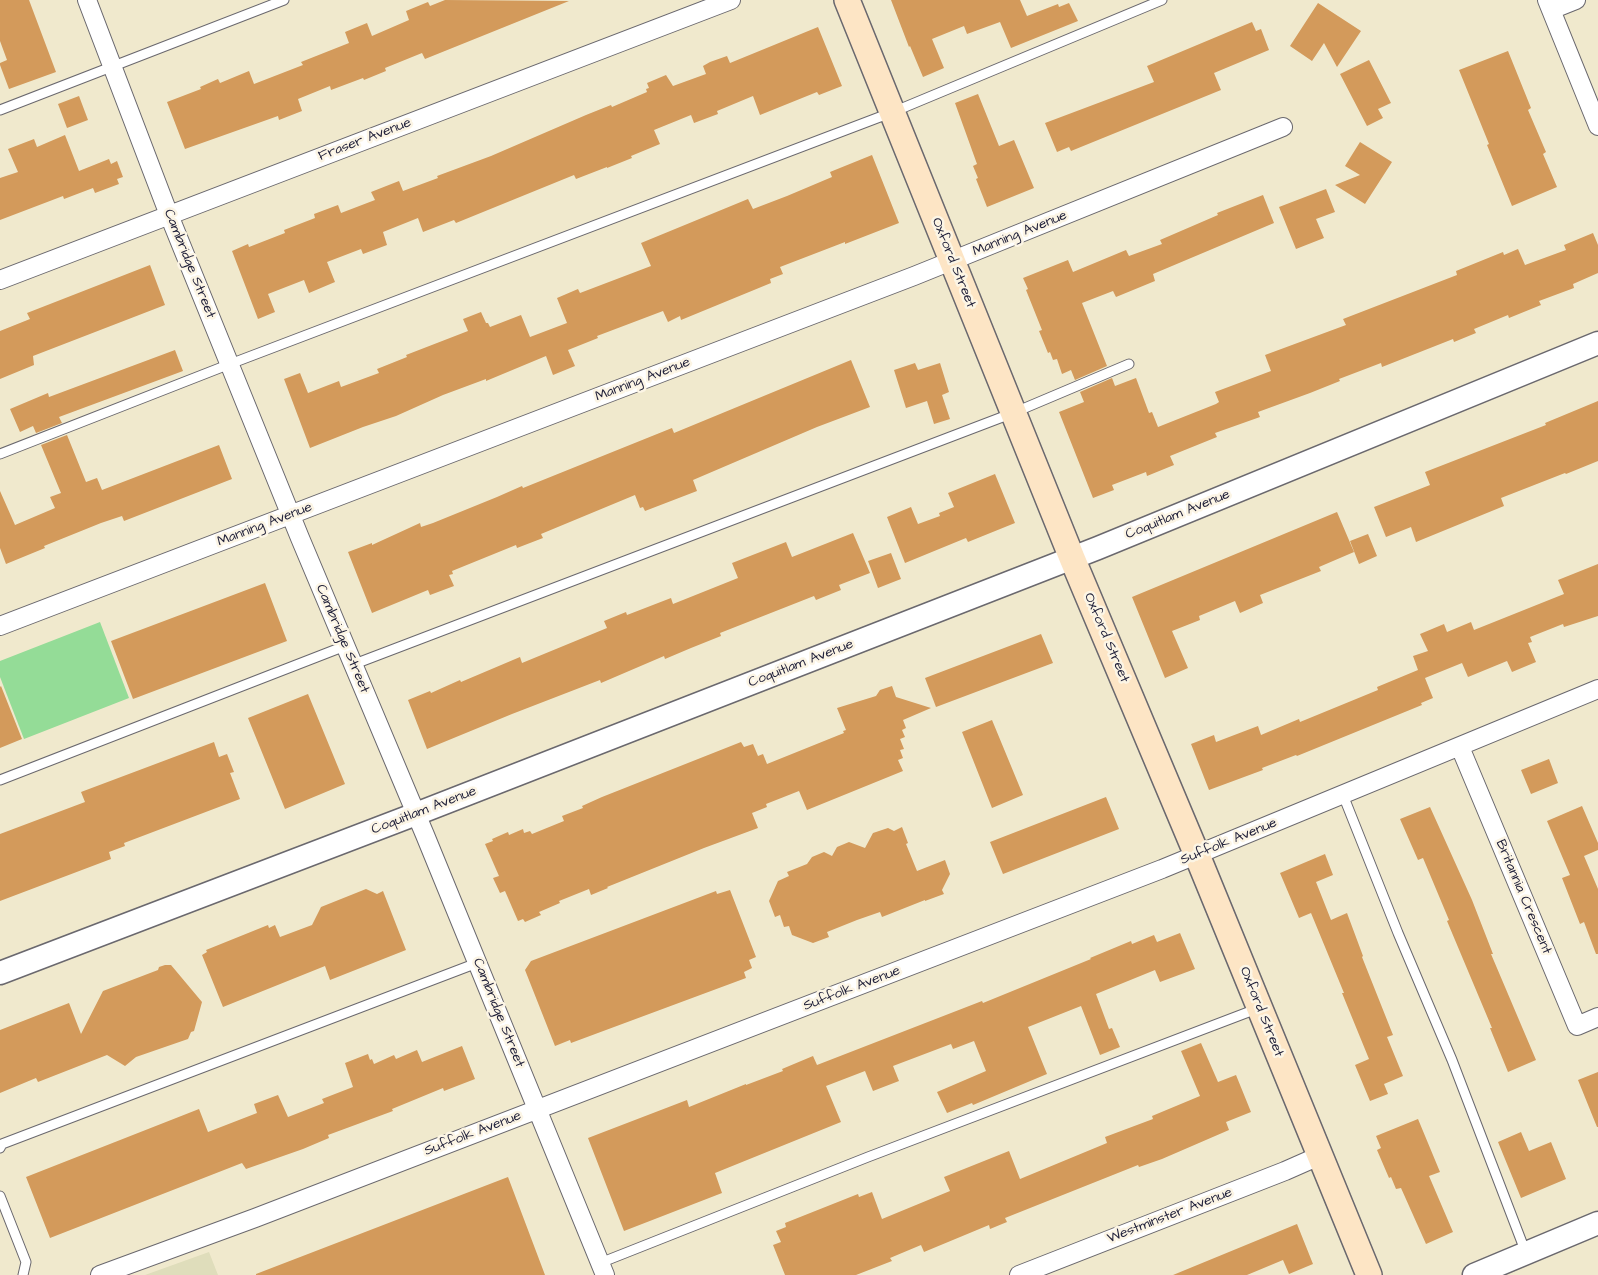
<!DOCTYPE html>
<style>
body{margin:0}
canvas{display:block;background:#f0e9cd}
</style>
<canvas width="1598" height="1275"></canvas>
<script>
const ctx = document.querySelector('canvas').getContext('2d');
ctx.lineJoin = 'round';
function fillPath(path, color) { ctx.fillStyle = color; ctx.fill(path, 'evenodd'); }
function stroke(path, color, width, dash) { ctx.strokeStyle = color; ctx.lineWidth = width; ctx.lineCap = dash ? 'butt' : 'round'; ctx.setLineDash(dash || []); ctx.stroke(path); }
function drawText(font, color, halo, rows, align = 'center') {
  ctx.font = font + ' "Architects Daughter",sans-serif'; ctx.lineWidth = 5; ctx.setLineDash([]); ctx.textBaseline = 'middle'; ctx.strokeStyle = halo; ctx.fillStyle = color; for (const [text, x, y, turn = 0] of rows) {
    ctx.save(); ctx.translate(x, y); ctx.rotate((+turn || 0) * Math.PI / 180); ctx.textAlign = isNaN(turn) ? turn : align; if (halo) ctx.strokeText(text, 0, 0); ctx.fillText(text, 0, 0); ctx.restore();
  }
}
const built = new Path2D(`
 M209 1252 218 1275H145Z`);
const green = new Path2D(`
 M100 622 129 698 24 739 0 677V661Z`);
const building = new Path2D(`
 M0 0H29L56 72 9 89 0 65V63L7 60 0 41Z
 M445 0 569 1 425 59 422 53 385 68 386 71 364 80 363 78 331 90 330 86 298 99 302 111 279 120 278 116 185 149 167 102 201 89 200 87 218 79 220 83 249 71 254 84 303 65 301 62 349 43 345 32 367 23 372 36 409 20 406 11 428 2 430 6Z
 M891 0H1020L1027 16 1058 4 1059 7 1069 3 1078 21 1011 48 1000 22 967 34 964 26 932 39 944 68 923 77 910 46 909 47Z
 M1318 3 1361 31 1337 67 1324 43 1312 61 1290 46Z
 M1252 22 1256 31 1261 29 1269 50 1214 73 1221 90 1071 151 1069 147 1057 152 1045 123 1154 82 1147 66Z
 M818 27 842 86 819 95 817 92 760 115 753 96 717 111 718 114 694 123 691 115 654 130 660 144 631 156 632 158 607 168V167L576 179 574 175 456 223 454 220 423 232 418 218 383 232 387 245 363 254 361 249 327 262 335 282 309 293 304 280 268 294 275 312 258 319 232 251 248 244 249 247 285 233 284 230 315 218 314 214 338 205 341 213 375 200 371 192 399 181 403 191 438 178 437 176 491 156 586 115 611 105 612 107 647 92 646 89 649 88 647 83 666 75 673 86 706 74 703 66 710 62 727 56 730 63Z
 M1508 51 1531 108 1528 110 1546 152 1543 154 1557 187 1512 206 1487 145 1489 144 1459 70Z
 M1369 60 1391 103 1378 109 1383 118 1367 126 1340 74Z
 M978 94 999 146 1014 140 1034 188 987 207 976 179 978 178 973 166 977 164 955 103Z
 M79 96 88 120 67 128 58 104Z
 M65 135 79 171 109 159 111 164 117 161 123 177 117 179 119 184 95 193 93 188 64 199 63 196 0 220V178L18 172 8 149 34 139 37 147Z
 M1360 142 1392 162 1365 204 1335 185 1360 175 1345 166Z
 M872 155 899 223 845 244V242L780 267 783 274 770 279 771 283 681 320 680 316 668 322 663 311 597 336 598 338 568 350 575 366 553 375 546 356 486 381V379L443 395 396 416 363 427 310 448 284 379 300 373 308 393 339 381 341 387 379 373 377 369 407 357 406 355 468 331 463 319 481 312 486 323H488L490 327 521 315 530 337 567 323 557 298 578 289 580 293 651 266 641 243 748 199 753 209 787 196 832 177 830 172Z
 M1326 189 1335 212 1316 219 1324 238 1296 249 1279 207Z
 M1263 195 1274 223 1153 274 1155 281 1116 297 1113 291 1082 303 1107 366 1075 380 1071 370 1062 374 1057 359 1053 360 1050 352 1048 353 1039 331 1042 330 1026 290 1028 289 1023 278 1068 260 1073 272 1126 250 1129 256 1162 244 1160 240 1218 215 1217 213Z
 M1593 233 1598 245V273L1573 284 1574 288 1539 301 1541 305 1509 318 1508 315 1474 329 1476 333 1454 342 1453 339 1382 367 1381 363 1339 379 1340 381 1310 393 1258 412 1260 417 1215 433 1217 437 1170 456 1174 465 1147 476 1146 472 1112 485 1114 490 1093 498 1059 412 1084 402 1080 392 1112 378 1115 386 1136 378 1149 413 1152 412 1158 427 1216 404 1219 402 1215 392 1271 371 1265 355 1346 325 1343 319 1457 275 1456 271 1503 252 1504 255 1518 249 1525 265 1566 250 1564 245Z
 M150 265 165 305 33 356 34 365 0 379V331L30 319 27 313Z
 M175 350 183 371 59 417 62 423 36 433 33 426 20 432 10 409 48 393 49 397Z
 M851 360 870 407 817 427 693 480 697 491 645 511 643 507 640 508 635 495 541 534 543 538 517 548 516 545 452 571 453 574 449 575 454 586 430 595 428 590 372 613 348 552 372 543V545L420 523 421 527 433 523 497 497 522 486 523 488 672 428 674 433Z
 M915 363 918 370 940 363 949 392 942 395 950 419 934 424 927 401 906 408 894 370Z
 M1598 401V461L1566 474 1565 473 1501 498 1504 506 1416 542 1411 527 1386 537 1374 507 1430 485 1425 472 1546 425 1545 423Z
 M67 435 86 482 97 478 102 490 219 445 232 479 124 521 122 516 101 523 44 546 45 548 6 564 0 548V491L15 525 55 508 50 497 61 493 41 445Z
 M995 474 1015 523 968 542 966 538 905 563 887 517 911 507 918 524 940 516 939 513 954 507 948 493Z
 M1337 512 1354 552 1319 567 1321 571 1260 595 1263 603 1240 613 1235 601 1199 616 1200 620 1172 631 1188 668 1165 678 1132 597Z
 M853 533 870 573 839 585 841 590 816 600 814 596 720 633 721 636 691 648 665 659 664 656 601 683 600 680 512 714 427 749 408 700 430 691 431 693 460 680 461 682 520 657 522 663 607 628 604 621 626 612 627 615 671 598 673 604 738 578 732 563 786 542 792 557Z
 M1368 534 1377 556 1359 564 1350 541Z
 M891 553 901 579 878 588 868 561Z
 M1598 564V616L1564 627 1563 624 1530 637 1532 642 1528 643 1536 662 1512 672 1507 661 1468 677 1462 663 1425 678 1433 698 1421 703 1422 705 1297 756 1296 755 1262 768 1263 770 1209 790 1191 744 1214 735 1216 742 1258 726 1261 735 1299 719 1300 722 1378 690 1377 687 1418 670 1413 656 1428 651 1420 634 1444 624 1447 632 1471 622 1474 630 1564 594 1558 580Z
 M265 583 287 641 133 699 111 641Z
 M1041 634 1053 663 936 707 925 678Z
 M1 686 22 739 0 748V687Z
 M892 686 896 697 931 708 903 720 906 728 902 730 905 737 900 739 904 749 900 750 903 758 898 760 903 771 807 810 799 791 766 804 767 807 752 813 758 828 704 848 607 887 608 888 591 895 589 889 559 901 560 903 539 912 541 915 525 922 523 919 518 921 505 891 500 893 493 878 499 876 485 844 493 841 492 839 508 832 509 835 523 829 524 833 530 831 532 834 564 821 562 816 583 808 582 806 602 797 741 742 744 747 753 744 758 756 763 754 767 764 844 733 843 731 846 730 837 708 876 696 880 690Z
 M308 694 345 784 285 809 248 718Z
 M992 720 1023 795 992 808 962 732Z
 M214 742 219 757 227 754 234 772 230 773 240 799 124 843 125 846 109 852 111 859 0 901V834L85 802 81 792Z
 M1549 759 1558 783 1531 794 1521 770Z
 M1106 797 1119 829 1003 874 990 842Z
 M1582 806 1598 843V850L1584 856 1598 889V954H1596L1584 922 1580 924 1562 878 1570 875 1547 821Z
 M1430 807 1472 900 1493 954H1491L1536 1060 1508 1072 1490 1028H1492L1447 921 1449 920 1423 858 1418 860 1400 819Z
 M902 827 908 843 906 844 917 871 945 860 950 874 942 890 944 894 925 901V900L882 917 880 912 857 920 827 932 829 937 813 943 792 935 789 926 784 927 780 915 775 917 769 901 778 881 789 876 787 872 807 864 812 857 824 852 832 856 837 847 849 842 865 848 873 833 888 828 894 831Z
 M1325 854 1333 875 1316 882 1331 920 1347 913 1363 956 1362 957 1393 1035 1387 1037 1403 1076 1384 1084 1388 1094 1370 1101 1355 1065 1369 1059 1342 993H1344L1311 913 1299 918 1280 873Z
 M366 889 377 894 383 891 406 950 330 980 325 966 223 1007 202 955 207 952 206 950 268 925 269 928 275 925 280 937 312 925 321 907Z
 M730 890 756 957 749 960 752 968 744 972 746 978 571 1043 570 1040 555 1046 525 970 531 961 716 891 717 894Z
 M1180 933 1195 969 1160 982 1155 970 1096 994 1109 1029 1112 1028 1120 1047 1100 1055 1081 1006 1028 1027 1047 1074 973 1105 972 1103 947 1113 937 1092 986 1071 974 1041 953 1049 951 1044 893 1066 899 1081 873 1091 865 1071 826 1086 841 1122 715 1173 722 1193 624 1231 588 1138 687 1100 689 1107 746 1084V1085L783 1071 782 1069 813 1056 817 1065 982 1001 983 1003 1091 959 1090 958 1131 941 1132 944 1154 935 1157 942Z
 M165 965H171L202 1002 194 1031 191 1032 188 1039 136 1057 125 1066 107 1055 38 1082 36 1078 0 1093V1030L69 1003 81 1034 103 991 158 970 159 967Z
 M1201 1043 1218 1082 1236 1075 1251 1112 1226 1122 1229 1130 1162 1159 1139 1167 1138 1165 1005 1218 1007 1222 990 1229 989 1225 924 1252 921 1245 890 1258 892 1261 856 1275H785L773 1245 781 1242 776 1231 786 1227 785 1223 858 1194 859 1197 872 1192 882 1219 950 1191 944 1177 1009 1151 1020 1179 1107 1143 1105 1137 1153 1119 1152 1116 1200 1096 1181 1051Z
 M462 1046 475 1079 444 1091 443 1088 392 1109 393 1111 328 1135 329 1138 303 1149 246 1169 242 1163 50 1238 26 1177 199 1109 208 1132 257 1113 254 1104 278 1095 288 1117 324 1103 322 1099 353 1087 345 1063 368 1054 370 1060 372 1059 374 1064 394 1055 396 1059 417 1050 422 1062Z
 M1598 1072V1127H1597L1578 1080Z
 M1418 1119 1440 1172 1429 1176 1453 1232 1426 1244 1401 1188 1396 1189 1391 1177 1389 1178 1377 1150 1381 1148 1376 1136Z
 M1521 1132 1529 1151 1551 1142 1566 1179 1521 1198 1498 1142Z
 M508 1177 545 1275H256V1274Z
 M1297 1224 1313 1264 1289 1274 1283 1260 1247 1275H1173Z`);
const service = new Path2D(`
 M0 110 284 0
 M0 454 230 364 893 112 1162 0
 M352 665 1013 413 1129 364
 M0 780 345 646
 M1343 795 1398 933 1452 1060 1526 1253
 M0 1148 2 1144 477 963
 M0 1196 26 1262 23 1275
 M600 1263 868 1157 1259 1008`);
const minor = new Path2D(`
 M87 0 169 215 300 538 425 835 605 1275
 M1547 0 1598 126
 M1551 10 1576 0
 M0 280 731 0
 M0 626 914 276 1283 127
 M1460 747 1577 1026 1598 1017
 M100 1275 255 1218 1162 869 1598 689
 M1019 1275 1285 1171 1319 1156`);
const tertiary = new Path2D(`
 M0 973 416 814 1098 548 1598 343
 M1474 1275 1598 1223`);
const secondary = new Path2D(`
 M847 0 1072 558 1197 855 1369 1275`);
const streetNames = [
 ["Fraser Avenue",365,140,-21],
 ["Manning Avenue",1020,234,-22],
 ["Oxford Street",953,263,68],
 ["Cambridge Street",189,264,68],
 ["Manning Avenue",643,380,-21],
 ["Coquitlam Avenue",1178,515,-22],
 ["Manning Avenue",265,525,-21],
 ["Oxford Street",1106,638,67],
 ["Cambridge Street",342,639,67],
 ["Coquitlam Avenue",801,664,-21],
 ["Coquitlam Avenue",424,811,-21],
 ["Suffolk Avenue",1229,842,-22],
 ["Britannia Crescent",1523,897,67],
 ["Suffolk Avenue",852,989,-21],
 ["Oxford Street",1261,1012,68],
 ["Cambridge Street",498,1013,68],
 ["Suffolk Avenue",473,1134,-21],
 ["Westminster Avenue",1170,1216,-21]
];
fillPath(built, '#dfddbb');
fillPath(green, '#94dc97');
fillPath(building, '#d39a5b');
stroke(service, '#6a686e', 11);
stroke(minor, '#6a686e', 20);
stroke(tertiary, '#6a686e', 25);
stroke(secondary, '#6a686e', 28);
stroke(service, '#fff', 9);
stroke(minor, '#fff', 18);
stroke(tertiary, '#fff', 22);
stroke(secondary, '#fde5c5', 25);
drawText('14px', '#22223b', '#fcf5e5', streetNames);
</script>
